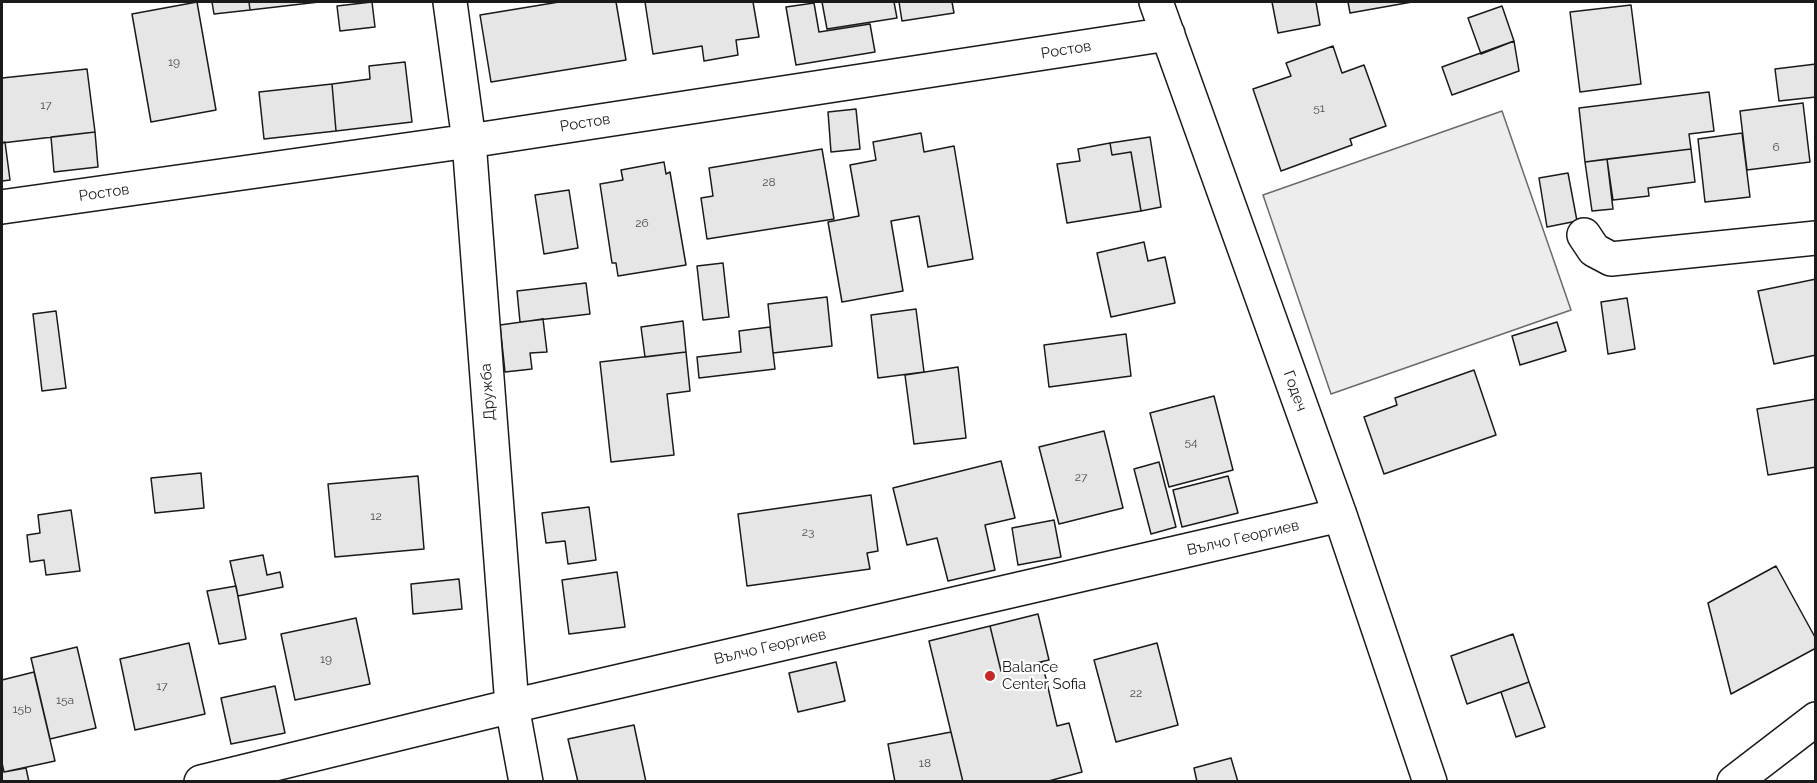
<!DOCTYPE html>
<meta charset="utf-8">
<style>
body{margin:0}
#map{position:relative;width:1817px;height:783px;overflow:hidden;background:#fff;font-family:Raleway,sans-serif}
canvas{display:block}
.frame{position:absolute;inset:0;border:3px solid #1a1a1a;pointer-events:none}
</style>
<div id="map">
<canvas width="1817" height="783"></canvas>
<div class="frame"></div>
</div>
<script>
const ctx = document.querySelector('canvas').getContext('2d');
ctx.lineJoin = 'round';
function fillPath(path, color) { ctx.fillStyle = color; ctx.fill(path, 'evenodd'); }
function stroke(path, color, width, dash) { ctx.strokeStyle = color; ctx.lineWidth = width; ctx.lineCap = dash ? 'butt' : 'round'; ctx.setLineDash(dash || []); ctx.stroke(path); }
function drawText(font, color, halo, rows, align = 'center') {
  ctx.font = font + ' Raleway,sans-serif'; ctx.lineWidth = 4.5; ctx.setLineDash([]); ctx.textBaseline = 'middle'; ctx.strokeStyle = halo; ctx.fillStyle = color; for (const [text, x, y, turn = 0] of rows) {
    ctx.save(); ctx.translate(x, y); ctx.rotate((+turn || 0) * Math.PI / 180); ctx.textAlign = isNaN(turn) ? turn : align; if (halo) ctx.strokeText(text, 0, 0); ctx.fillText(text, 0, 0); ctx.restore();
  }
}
const built = new Path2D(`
 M1502 111 1571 310 1331 394 1263 195Z`);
const building = new Path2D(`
 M197 2 216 110 151 122 132 14Z
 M212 2H249L250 10 214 14Z
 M249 2H319L250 10Z
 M372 2 375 27 340 31 337 6Z
 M559 2H616L626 60 491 82 480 15Z
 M645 2H753L759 37 736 40 738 55 704 61 702 46 653 54Z
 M822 2H894L897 18 827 29Z
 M899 2H952L954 13 902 21Z
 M1272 2H1316L1320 25 1278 33Z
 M1348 2H1412L1350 13Z
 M814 3 819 32 870 24 875 52 796 65 786 7Z
 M1631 5 1641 84 1580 92 1570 12Z
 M1502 6 1514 41 1481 54 1468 18Z
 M1514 41 1519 71 1452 95 1442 67Z
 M1333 46 1342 73 1364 65 1386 126 1350 139 1352 145 1281 171 1253 89 1291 76 1286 63Z
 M405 62 412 122 336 131 332 84 370 79 369 66Z
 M1816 64V97L1779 101 1775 69Z
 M87 69 95 132 2 143V78Z
 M332 84 336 131 264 139 259 92Z
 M1709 92 1714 131 1689 134 1691 149 1585 162 1579 108Z
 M1803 103 1810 162 1747 170 1740 111Z
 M856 109 860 149 831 152 828 112Z
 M95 132 98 167 54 172 51 137Z
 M921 133 924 152 954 146 973 259 928 267 919 216 891 221 903 291 842 302 828 222 859 216 850 165 876 160 873 142Z
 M1742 133 1750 197 1705 202 1698 139Z
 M1150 137 1161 207 1141 211 1131 152 1112 155 1110 143Z
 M5 142 10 180 2 181V143Z
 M1110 143 1112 155 1131 152 1141 211 1067 223 1057 164 1080 161 1078 149Z
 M822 149 834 219 707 239 701 198 713 196 709 168Z
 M1691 149 1695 182 1648 188 1649 196 1613 200 1607 159Z
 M1607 159 1613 209 1592 211 1585 162Z
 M664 162 666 174 670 172 686 265 618 276 616 263H612L600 184 623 180 621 170Z
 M1568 173 1577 221 1547 227 1539 178Z
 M569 190 578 248 544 254 535 195Z
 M1144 242 1148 261 1165 257 1175 303 1111 317 1097 253Z
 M723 263 729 317 703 320 697 266Z
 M1816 279V355L1774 364 1758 291Z
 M586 283 590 314 520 322 517 291Z
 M827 297 832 346 773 353 768 304Z
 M1627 298 1635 349 1608 354 1601 302Z
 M916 309 924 372 878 378 871 315Z
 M56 311 66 388 42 391 33 314Z
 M543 319 547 352 530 353 532 369 505 372 500 325Z
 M683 321 686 352 645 357 641 327Z
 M1557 322 1566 351 1520 365 1512 336Z
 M770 327 775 369 699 378 697 357 741 352 739 331Z
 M1126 334 1131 376 1049 387 1044 345Z
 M686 352 690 391 667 394 674 455 611 462 600 362Z
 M958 367 966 438 914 444 905 375Z
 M1474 370 1496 435 1384 474 1364 417 1397 405 1395 398Z
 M1214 396 1233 470 1169 487 1150 413Z
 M1816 399V467L1768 475 1757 409Z
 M1104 431 1123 508 1059 524 1039 447Z
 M1001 461 1015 518 985 525 995 570 948 581 937 538 907 545 893 488Z
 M1159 462 1176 527 1151 534 1134 469Z
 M201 473 204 508 155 513 151 478Z
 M418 476 424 549 335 557 328 484Z
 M1228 476 1238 513 1182 527 1173 490Z
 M871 495 878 551 867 553 870 569 747 586 738 514Z
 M589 507 596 560 568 564 565 541 546 543 542 513Z
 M71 510 80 571 46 575 44 560 30 562 27 535 40 533 38 515Z
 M1054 520 1061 557 1018 565 1012 528Z
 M263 555 267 575 280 572 283 587 238 596 230 561Z
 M1776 566 1816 639V648L1731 694 1708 603Z
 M617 572 625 627 569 634 562 580Z
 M459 579 462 609 413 614 411 584Z
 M236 586 246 639 219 644 207 591Z
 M1038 614 1049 660 1001 671 990 626Z
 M356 618 370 684 295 700 281 634Z
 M990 626 1001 671 1042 662 1057 726 1069 723 1082 772 1045 782H963L929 641Z
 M1513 634 1529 682 1467 704 1451 656Z
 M189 643 205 714 135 730 120 659Z
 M1157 643 1178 725 1116 742 1094 660Z
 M77 647 96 728 50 739 31 658Z
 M836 662 845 701 798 712 789 673Z
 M34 672 55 761 4 772 2 763V680Z
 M1529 682 1545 727 1516 737 1501 692Z
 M275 686 285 733 231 744 221 698Z
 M634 725 646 782H578L568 739Z
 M951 732 963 782H895L888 744Z
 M1231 758 1238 782H1197L1194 768Z
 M2 763 4 772 26 768 29 782H2Z`);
const minor = new Path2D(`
 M450 2 469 141 512 706 526 782
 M1156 2 1340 515 1430 782
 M2 207 469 141 1168 34
 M1584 235 1594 250 1611 259 1816 238
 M201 782 512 706 1340 515
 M1734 782 1816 719`);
const markers = [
 [990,676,6,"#c62828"]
];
const numberNames = [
 ["19",174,62],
 ["17",46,105],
 ["51",1319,108],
 ["6",1776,147],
 ["28",769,182],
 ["26",642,223],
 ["54",1191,442],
 ["27",1081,477],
 ["12",376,516],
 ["23",808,532],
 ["19",326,659],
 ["17",162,686],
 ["22",1136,693],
 ["15a",65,700],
 ["15b",22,709],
 ["18",925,763]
];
const streetNames = [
 ["Ростов",1066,50,-9],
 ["Ростов",585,123,-9],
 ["Ростов",104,193,-8],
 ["Годеч",1295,391,70],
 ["Дружба",488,392,-94],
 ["Вълчо Георгиев",1243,538,-13],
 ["Вълчо Георгиев",770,647,-13]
];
const poiNames = [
 ["Balance",1002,667],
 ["Center Sofia",1002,684]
];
fillPath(built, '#ededed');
stroke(built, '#6a6a6a', 1.5);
fillPath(building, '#e6e6e6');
stroke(building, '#1a1a1a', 1.5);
stroke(minor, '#1a1a1a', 36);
stroke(minor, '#fff', 33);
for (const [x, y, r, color] of markers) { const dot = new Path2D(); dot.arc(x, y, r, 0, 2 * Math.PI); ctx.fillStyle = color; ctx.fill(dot); stroke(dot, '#fff', 2); }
drawText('12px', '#4d4d4d', null, numberNames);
drawText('15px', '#1a1a1a', '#fff', streetNames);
drawText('15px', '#1a1a1a', '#fff', poiNames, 'left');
</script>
